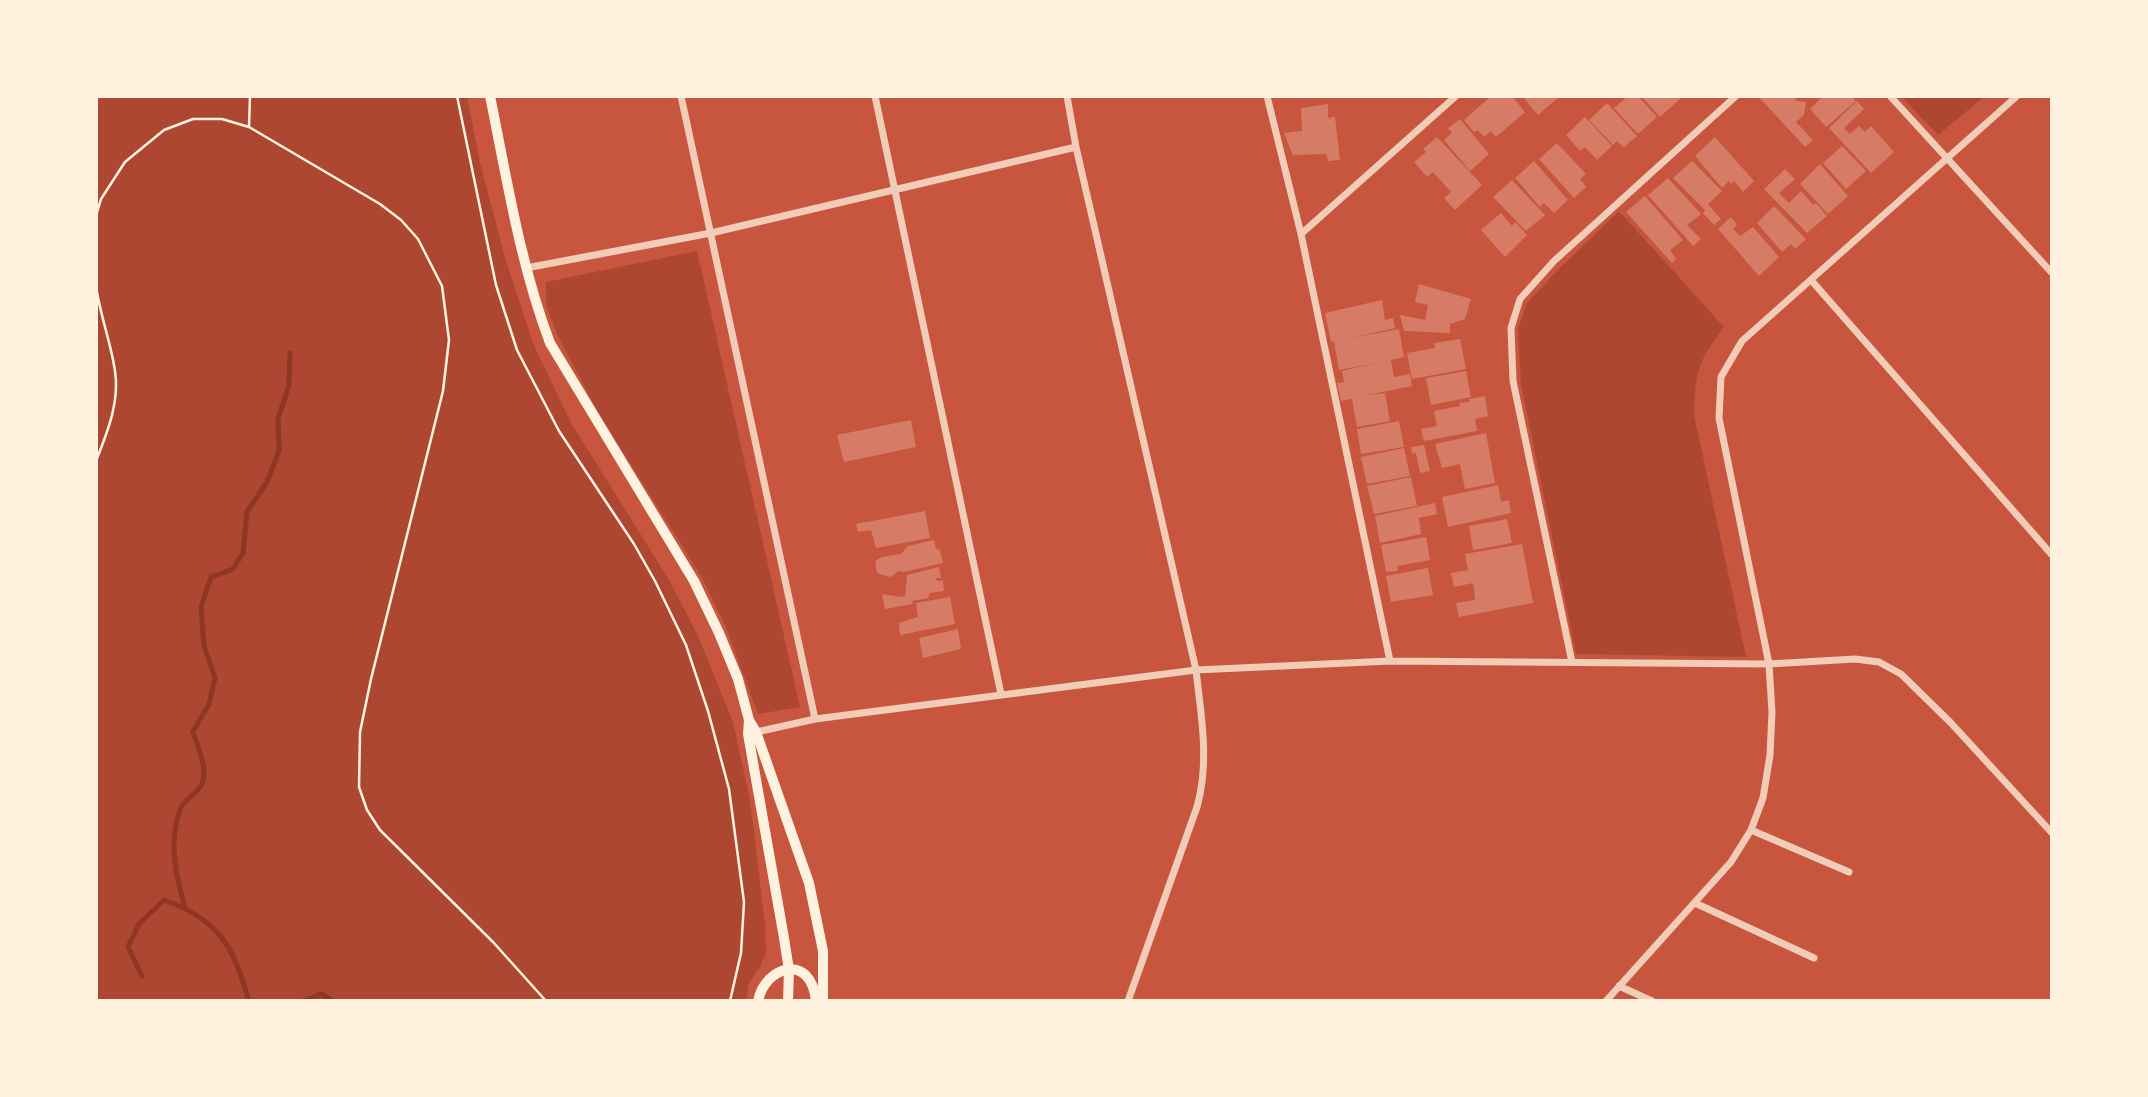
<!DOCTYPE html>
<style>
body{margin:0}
#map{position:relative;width:2148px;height:1097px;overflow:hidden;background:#c8553d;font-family:"Open Sans",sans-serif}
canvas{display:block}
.frame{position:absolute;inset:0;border:98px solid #fff3e0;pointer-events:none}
</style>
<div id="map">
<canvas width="2148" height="1097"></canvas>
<div class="frame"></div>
</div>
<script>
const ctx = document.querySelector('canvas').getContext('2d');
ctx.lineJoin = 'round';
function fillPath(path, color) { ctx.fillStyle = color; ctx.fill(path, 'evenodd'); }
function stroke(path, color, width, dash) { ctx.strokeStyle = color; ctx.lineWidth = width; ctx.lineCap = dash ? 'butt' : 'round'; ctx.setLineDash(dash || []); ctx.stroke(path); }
const green = new Path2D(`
 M96 96H467L480 163 506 261 533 343 570 421 669 580 698 636 733 722 750 800 765 924 766 953 760 967 749 983 746 1001H96Z
 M1901 96H1985L1938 135Z
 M1619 211 1724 327C1698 362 1695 371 1694 415L1746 657 1576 654 1521 384 1518 329 1527 303 1559 269Z
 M697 251 800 707 758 714 726 627 701 576 598 412 559 338 546 305V282Z`);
const stream = new Path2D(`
 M185 908C176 876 168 843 180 810 182 802 192 796 198 790 212 775 198 748 193 732L209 704 215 678 204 646 201 607 211 577 233 569 243 553 247 512 267 482 279 451 278 419 289 385 290 353
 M142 976 128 947 139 924 164 900C220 920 233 946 249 1001
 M304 1001 321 994 333 1001`);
const building = new Path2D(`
 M1491 96H1512L1525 112 1496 137 1491 131 1484 137 1478 130 1474 132 1464 120Z
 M1522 96H1560L1538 115Z
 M1628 96H1638L1657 117 1638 134 1614 108Z
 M1641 96H1680L1681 98 1660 117Z
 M1758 96H1793L1797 101 1806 102 1804 115 1796 122 1813 140 1805 147Z
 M1823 96H1851L1856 101 1826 127 1810 109Z
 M1857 101 1864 109 1844 128 1850 134 1859 126 1865 132 1871 126 1894 152 1871 173 1829 128Z
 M1607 103 1637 136 1624 147 1617 141 1613 145 1589 120Z
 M1328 104V118L1335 117 1340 160 1328 161 1326 154 1293 155 1284 133 1302 131 1301 108Z
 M1585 117 1612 146 1597 160 1585 147 1580 151 1566 135Z
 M1460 119 1489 154 1470 171 1444 140 1452 133 1448 128Z
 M1437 137 1482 185 1455 210 1444 198 1451 192 1433 172 1427 177 1414 162 1426 152 1423 149Z
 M1715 137 1754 181 1743 192 1734 181 1731 184 1729 181 1722 188 1695 156Z
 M1557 143 1586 174 1580 179 1586 187 1574 198 1539 159Z
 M1842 146 1866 171 1846 189 1823 163Z
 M1534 161 1568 200 1554 213 1544 203 1540 207 1515 178Z
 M1692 161 1722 191 1708 204 1721 219 1714 225 1703 213 1705 210 1673 178Z
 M1820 164 1848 196 1828 214 1800 184Z
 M1785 169 1795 179 1779 193 1789 203 1801 191 1813 205 1816 203 1827 216 1807 233 1764 189Z
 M1668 178 1701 214 1687 225 1701 239 1693 246 1648 195Z
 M1512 180 1545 215 1526 231 1493 197Z
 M1645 196 1683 240 1670 250 1676 259 1672 263 1626 212Z
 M1774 206 1806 239 1795 249 1791 244 1782 252 1757 223Z
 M1501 213 1512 226 1515 222 1527 235 1505 257 1481 230Z
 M1731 217 1737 225 1733 229 1740 236 1753 227 1779 257 1759 276 1718 229Z
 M1419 284 1471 299 1465 319 1450 324V333L1404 331 1400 315 1425 320 1428 305 1415 302Z
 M1382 300 1385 320 1393 318 1395 328 1351 338 1399 329 1404 357 1391 360 1394 377 1410 374 1412 386 1363 396 1385 393 1390 421 1357 427 1352 399 1341 401 1337 383 1344 382 1342 371 1376 363 1339 370 1334 341 1331 342 1325 313Z
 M1460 339 1466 369 1412 379 1407 353 1435 348 1434 343Z
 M1466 371 1471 397 1431 405 1426 378Z
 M1485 396 1488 416 1475 419 1477 431 1424 441 1421 429 1437 426 1434 411 1460 406 1459 403 1469 402V399Z
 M911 420 916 447 844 462 837 435Z
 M1399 421 1404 447 1361 454 1357 429Z
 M1486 433 1495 483 1465 489 1460 464 1442 468 1435 444Z
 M1424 445 1430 471 1420 473 1416 453 1412 454 1411 447Z
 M1404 448 1410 476 1367 484 1361 457Z
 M1411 477 1417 506 1374 514 1367 486Z
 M1498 485 1501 502 1509 500 1511 513 1448 527 1442 497Z
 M1435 503 1437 514 1419 518 1421 534 1380 543 1375 516Z
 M925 511 930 538 876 548 871 530 858 532 856 524Z
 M1507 519 1512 543 1473 550 1469 526Z
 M1426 537 1430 560 1397 566 1398 571 1386 572 1381 545Z
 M934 540 936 549 940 550 943 563 904 572 899 571 890 577 877 573 875 561 882 557 901 554 908 546Z
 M1522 544 1533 603 1459 617 1456 603 1475 600 1473 583 1454 587 1451 573 1468 570 1465 554Z
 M939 567 941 578H936L937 581 943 580 944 591 930 593 928 598 912 601 913 604 885 609 882 594 902 597 905 596 907 575Z
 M1428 568 1433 595 1391 602 1386 576Z
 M950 597 955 624 900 635 899 623 918 617 916 603Z
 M958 629 961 649 923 658 919 638Z`);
const path = new Path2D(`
 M457 96 496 285 517 350 559 431 634 544 655 581 686 645 708 711 729 789 744 902 741 953 730 1001
 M249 127 250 96
 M96 216 101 199 125 162 164 130 193 119H222L249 127 380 204 401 220 418 239 442 286 449 340 443 391 371 679 360 732 359 787 367 810 380 830 493 942 546 1001
 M96 286C100 315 111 343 115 371 120 402 107 433 96 461`);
const minor = new Path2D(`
 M681 96 815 719
 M875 96 1001 694
 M1067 96 1076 147 1196 670C1201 716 1210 761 1197 807L1128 1001
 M1267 96 1301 234 1390 661
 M1890 96 2052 273
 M1301 234 1456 96
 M526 268 711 233 1076 147
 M1811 280 2052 555
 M1572 662 1513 381 1511 328 1520 299 1554 261 1736 96
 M752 733 815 719 1196 670 1390 661 1769 664 1855 659 1879 662 1901 674 1951 723 2052 833
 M1751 830 1849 872
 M1695 903 1814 958
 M1619 986 1652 1001
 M1606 1001 1731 862 1751 830 1763 798 1770 755 1772 712 1769 664 1719 418 1721 377 1742 341 2017 96`);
const secondary = new Path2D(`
 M490 96C507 179 520 264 550 343L694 581 719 633 738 679 749 720 756 732 809 883 823 951V1001
 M749 720 748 734 784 938 789 970 788 1001
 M758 1001C765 966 811 952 816 1001`);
fillPath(green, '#ae4732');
stroke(stream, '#8f3625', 5);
fillPath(building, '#d67c66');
stroke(path, '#fff3e0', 2.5);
stroke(minor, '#f1ccb7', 7);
stroke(secondary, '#fff3e0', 10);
</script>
